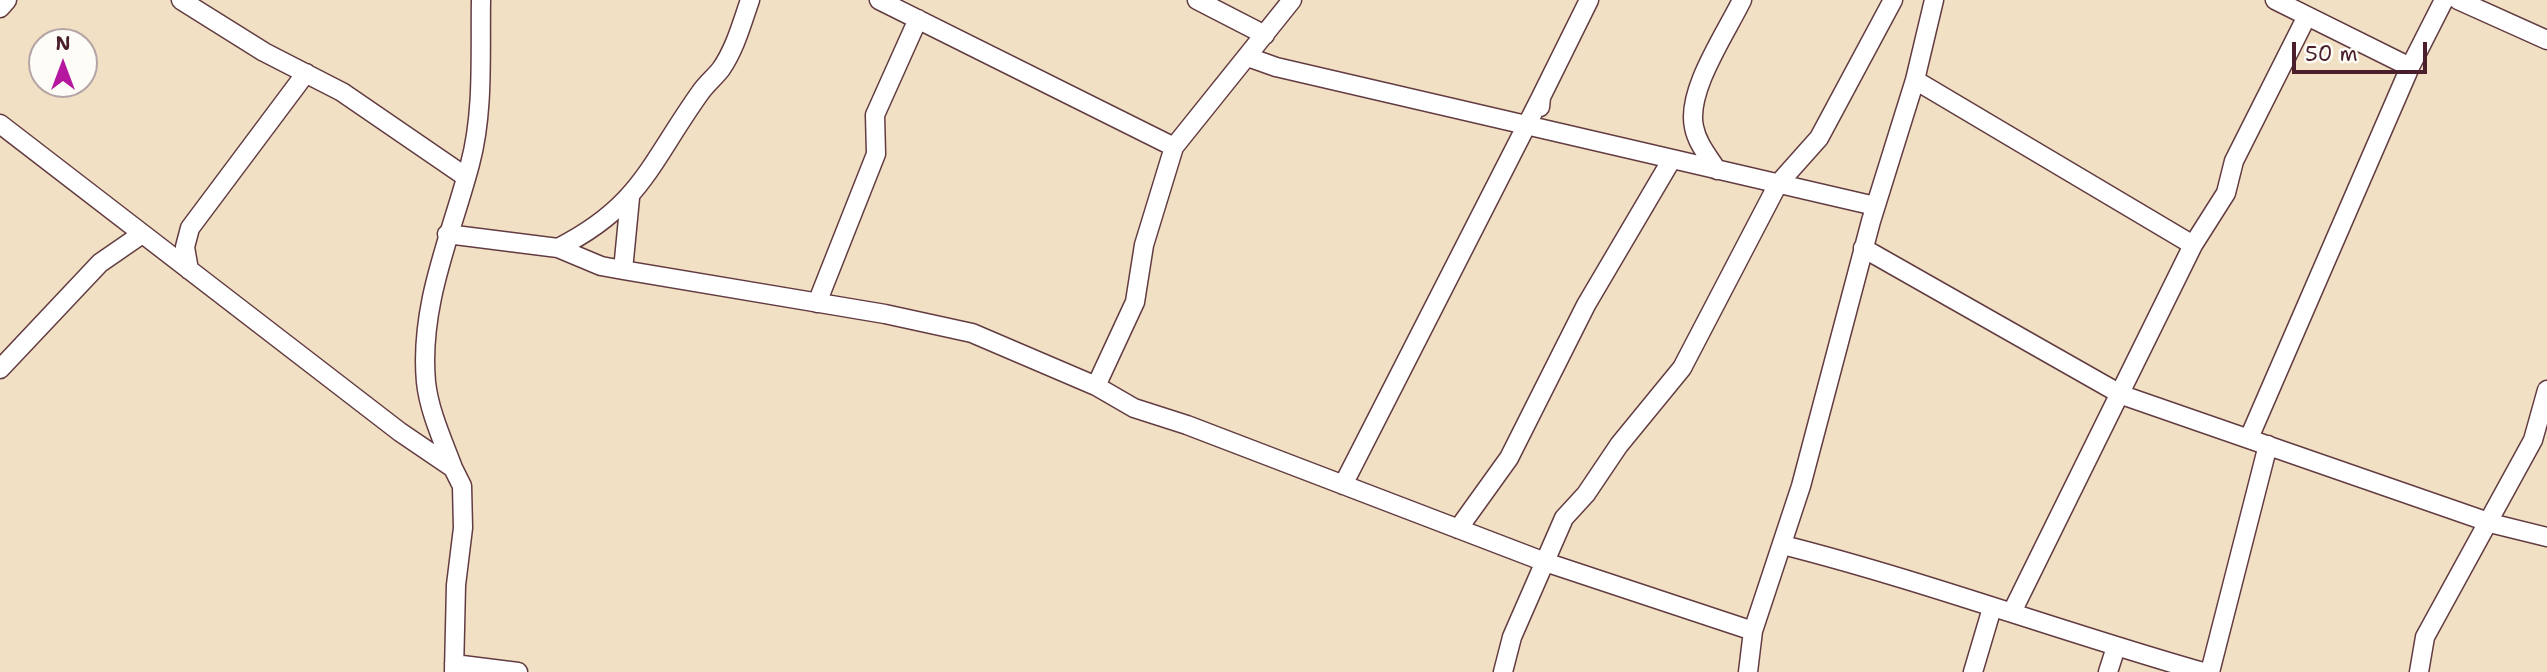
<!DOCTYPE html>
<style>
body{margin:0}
#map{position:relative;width:2547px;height:672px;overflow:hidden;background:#f1e0c3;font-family:"Shantell Sans",sans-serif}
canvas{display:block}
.north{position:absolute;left:28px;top:28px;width:70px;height:70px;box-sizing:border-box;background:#fdfcf7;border:2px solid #b5a4a5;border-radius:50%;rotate:0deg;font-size:19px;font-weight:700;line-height:28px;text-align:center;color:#4a1f2b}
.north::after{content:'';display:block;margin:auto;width:24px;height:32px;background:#b5179e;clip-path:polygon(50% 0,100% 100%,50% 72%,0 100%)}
.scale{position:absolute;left:2292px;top:42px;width:135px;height:32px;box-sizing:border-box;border:4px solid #4a1f2b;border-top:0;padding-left:9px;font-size:21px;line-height:24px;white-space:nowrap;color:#4a1f2b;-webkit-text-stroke:5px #fdfcf7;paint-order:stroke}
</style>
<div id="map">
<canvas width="2547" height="672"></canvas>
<div class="north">N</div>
<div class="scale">50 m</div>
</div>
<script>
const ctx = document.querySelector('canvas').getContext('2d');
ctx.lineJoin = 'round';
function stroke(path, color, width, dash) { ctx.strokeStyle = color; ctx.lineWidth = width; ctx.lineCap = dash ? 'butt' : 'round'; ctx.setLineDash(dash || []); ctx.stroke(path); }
const minor = new Path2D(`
 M181 0 264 52 342 92 466 177
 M879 0 1174 147
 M1197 0 1265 35
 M2275 0 2410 67
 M2458 0 2547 40
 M0 8 7 0
 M1248 57 1276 67 1875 206
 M1915 80 2193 245
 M1540 107 1541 97 1589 0
 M0 124 400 432 453 468 462 486 463 528 456 585 454 672
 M1717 170C1708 156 1697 143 1694 127 1686 91 1726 33 1742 0
 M447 234 558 248 601 266 623 270 885 314 972 333 1096 386 1134 408 1187 425 1545 562 1753 631
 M558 248C641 206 650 163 700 93 706 84 715 77 721 69 735 49 742 23 750 0
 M1863 248 2122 395 2494 524 2547 537
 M189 270 185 247 190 228 306 73
 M623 270 630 198
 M817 303 876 154 875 115 918 19
 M0 369 100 263 142 234
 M1096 386 1135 302 1144 245 1174 147 1292 0
 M2249 438 2410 67 2444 0
 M453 468C443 441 429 411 426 382 419 305 451 236 470 164 484 112 480 54 481 0
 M1343 485 1541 97
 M1458 529 1509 458 1586 305 1672 159
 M1783 545C1925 581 2062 632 2203 672
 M2012 612 2193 245 2226 193 2234 161 2307 16
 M454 664 518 672
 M1503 672 1512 637 1564 518 1586 494 1619 445 1682 368 1778 184 1819 138 1893 0
 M1748 672 1753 631 1801 486 1871 221 1915 80 1934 0
 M1973 672 1992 608
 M2108 672 2116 647
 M2210 672 2268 445
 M2419 672 2425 637 2533 440 2547 390`);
stroke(minor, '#633c42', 21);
stroke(minor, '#fff', 18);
</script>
